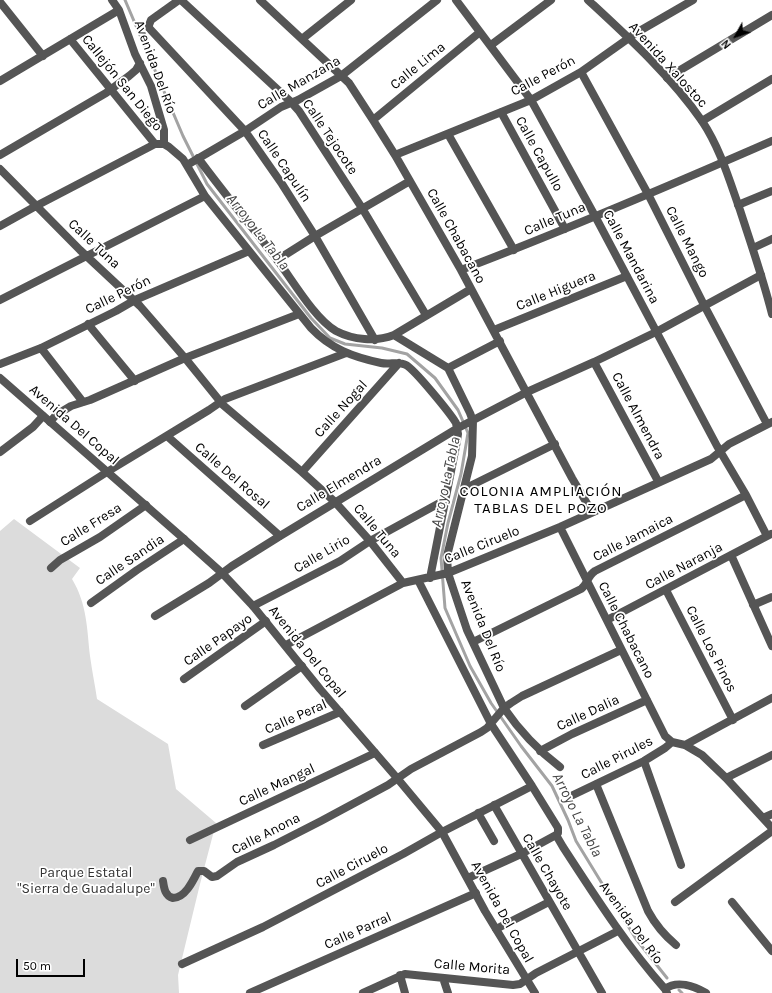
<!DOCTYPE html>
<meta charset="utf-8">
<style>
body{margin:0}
#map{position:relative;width:772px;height:993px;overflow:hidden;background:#fff;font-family:Karla,sans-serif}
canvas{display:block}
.north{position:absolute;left:716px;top:16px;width:40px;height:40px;-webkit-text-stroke:3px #fff;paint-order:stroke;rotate:230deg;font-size:11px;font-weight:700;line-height:16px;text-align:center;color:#000}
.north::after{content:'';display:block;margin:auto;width:14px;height:18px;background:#000;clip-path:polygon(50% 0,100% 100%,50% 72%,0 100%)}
.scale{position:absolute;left:16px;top:959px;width:69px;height:18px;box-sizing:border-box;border:2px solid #000;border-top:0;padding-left:5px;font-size:12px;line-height:14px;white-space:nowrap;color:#000;-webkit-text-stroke:3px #fff;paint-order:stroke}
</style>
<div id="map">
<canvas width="772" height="993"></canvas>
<div class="north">N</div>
<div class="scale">50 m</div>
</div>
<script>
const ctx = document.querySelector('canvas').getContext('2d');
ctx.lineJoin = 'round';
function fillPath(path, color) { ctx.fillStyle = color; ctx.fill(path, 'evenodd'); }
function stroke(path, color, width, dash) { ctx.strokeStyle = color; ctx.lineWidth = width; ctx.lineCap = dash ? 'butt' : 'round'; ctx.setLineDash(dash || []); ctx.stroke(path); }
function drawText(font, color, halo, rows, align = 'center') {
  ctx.font = font + ' Karla,sans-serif'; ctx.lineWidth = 3.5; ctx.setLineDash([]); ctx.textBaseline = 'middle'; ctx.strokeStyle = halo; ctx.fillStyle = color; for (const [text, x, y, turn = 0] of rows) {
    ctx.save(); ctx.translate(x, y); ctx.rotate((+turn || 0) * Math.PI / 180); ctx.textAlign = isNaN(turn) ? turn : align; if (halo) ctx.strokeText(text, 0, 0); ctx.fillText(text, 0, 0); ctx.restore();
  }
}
const green = new Path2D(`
 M14 519 80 568 72 579C87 604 87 628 90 656 92 671 95 685 97 699L168 744 176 789 216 823 200 884 178 975 179 993H0V531Z`);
const stream = new Path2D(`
 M125 0 183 136 207 184 311 318 330 338 345 344 382 348 407 354 435 378 458 410 468 433 461 474 448 523 441 558 445 608 470 666 491 703 521 746 552 786 568 820 576 841 636 939 667 978
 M679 990 682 993`);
const minor = new Path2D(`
 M112 0 119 10 135 54 151 86 164 130V144L169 147 183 159 205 196 311 328C331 349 353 357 381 363 390 365 398 361 406 365 415 370 450 413 456 423L458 434 457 441 430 578
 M179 0 151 20 149 25V28L245 131 282 184 315 236 375 340
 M181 0 291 102 299 111 362 208 426 315
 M260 0 349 83 373 120 395 155 461 270 572 478 592 512
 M456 0 531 100 595 216 717 446 746 495 767 536
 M0 2 43 56
 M70 39 155 144
 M302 39 351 0
 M491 45 551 0
 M581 72 648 194 704 305 767 424
 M667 78 772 15
 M0 81 119 10
 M501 112 565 229
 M373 120 480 32
 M702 121 772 79
 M448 134 514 250
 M0 155 106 93 129 76 136 70 140 63
 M395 155 531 100 581 72 636 33 693 0
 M198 158C224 193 252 227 278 261 293 281 315 319 336 331 353 340 376 342 394 335L448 368 470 413 473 421 472 456 447 556 448 573 467 630 504 708C519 730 539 751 560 767
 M187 165 245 131 281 107 298 100 341 76 437 0
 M0 169 80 250 140 306 185 358 223 405 302 472 335 502 370 541 403 583
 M738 205 772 191
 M0 226 36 206 155 144H164
 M753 248 772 239
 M277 260 315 236 410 181
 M461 270C566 230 669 186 772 141
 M0 300 205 196
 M88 324 135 381
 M494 330 627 276
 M394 335 471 289
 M41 348 83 402
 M594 362 658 481
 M0 364 41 348 116 311 135 300 249 251
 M448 368 500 341
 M50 422 56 415 71 406 90 400 185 358 299 314
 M167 436 280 536
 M0 452 33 427 43 416
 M302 472 399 363
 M464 489 555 444
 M30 521 107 472 209 410 225 399 346 353
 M560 527 665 736 672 742 685 745 702 755 726 778 772 828
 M731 555 772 646
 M51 568 60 560 100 537 146 505
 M418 580 491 724 532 786 558 828V833L556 835 563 847C595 896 626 945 665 989L667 993
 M666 590 733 720
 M91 603 137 570 184 539
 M753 605 772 597
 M253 606 340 561 370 541 445 500
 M155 616 209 583 232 566 280 536 458 428 527 392 594 362 656 332 761 275
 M607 620 771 534
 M473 642 581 589C588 584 587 576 595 571L746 495
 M286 645 403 583 448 573 560 527 711 459 729 444 772 422
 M184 679 266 621
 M245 706 302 666
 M263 745 340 712
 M685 745 772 698
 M540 751 572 734 647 700
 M644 761 681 865
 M726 778 772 755
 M596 784 648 911C655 924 664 935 676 945
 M573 795 644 761 665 748 672 742
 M494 805 602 993
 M478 813 494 841
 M763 818 772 814
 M190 840 375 753
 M468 878 521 854 556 835
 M163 881C164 888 165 896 173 898 185 898 193 881 198 871H204L212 877 217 876 237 862 274 845 321 821 388 785 411 769 481 732 487 728 504 708 511 703 522 696 621 650
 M675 902 772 831
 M732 902 772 951
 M496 929 549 902
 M182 964 263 927 403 854 442 832 532 786
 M400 975 405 993
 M443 978 448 993
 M665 989C677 980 694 986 706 993
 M250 993 476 893
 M363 993 405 974 513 985 520 984 536 973 618 931`);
const tertiary = new Path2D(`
 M588 0C628 37 671 76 702 121 720 148 729 179 740 210 751 244 763 278 772 314
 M0 378 184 539 222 573 253 606 320 689 397 778 442 832 485 911 535 993`);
const streetNames = [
 ["Avenida Xalostoc",668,65,48],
 ["Calle Lima",418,66,-39],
 ["Avenida Del Río",155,67,70],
 ["Calle Perón",543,76,-28],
 ["Callejón San Diego",122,83,51],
 ["Calle Manzana",299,83,-30],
 ["Calle Tejocote",330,137,56],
 ["Calle Capullo",539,154,61],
 ["Calle Capulín",284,166,56],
 ["Calle Tuna",555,219,-23],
 ["Calle Chabacano",456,236,61],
 ["Calle Mango",687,242,63],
 ["Calle Tuna",94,244,43],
 ["Calle Mandarina",631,257,62],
 ["Calle Higuera",556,291,-22],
 ["Calle Perón",118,295,-26],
 ["Calle Nogal",341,409,-48],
 ["Calle Almendra",638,416,62],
 ["Avenida Del Copal",74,425,41],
 ["Calle Del Rosal",232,476,41],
 ["Calle Elmendra",339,484,-31],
 ["Calle Fresa",91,525,-32],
 ["Calle Tuna",377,531,50],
 ["Calle Jamaica",633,538,-27],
 ["Calle Ciruelo",482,545,-22],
 ["Calle Lirio",322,554,-30],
 ["Calle Sandia",130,560,-34],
 ["Calle Naranja",684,566,-28],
 ["Avenida Del Río",483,626,68],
 ["Calle Chabacano",626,630,63],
 ["Calle Papayo",218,640,-35],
 ["Calle Los Pinos",711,649,63],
 ["Avenida Del Copal",307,652,51],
 ["Calle Dalia",588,713,-25],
 ["Calle Peral",296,717,-24],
 ["Calle Pirules",617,758,-27],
 ["Calle Mangal",277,785,-25],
 ["Calle Anona",266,834,-27],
 ["Calle Ciruelo",352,866,-28],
 ["Calle Chayote",547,872,60],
 ["Avenida Del Copal",502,912,61],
 ["Avenida Del Río",631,923,54],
 ["Calle Parral",358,931,-24],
 ["Calle Morita",472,967,5]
];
const parkNames = [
 ["Parque Estatal",86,873],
 ["\"Sierra de Guadalupe\"",86,889]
];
const waterNames = [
 ["Arroyo La Tabla",258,232,52],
 ["Arroyo La Tabla",446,482,-78],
 ["Arroyo La Tabla",577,815,63]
];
const neighbourhoodNames = [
 ["COLONIA AMPLIACIÓN",541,492],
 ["TABLAS DEL POZO",541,509]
];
fillPath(green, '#dcdcdc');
stroke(stream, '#a3a3a3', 3);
stroke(minor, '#555', 8);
stroke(tertiary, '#555', 8);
drawText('14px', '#000', '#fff', streetNames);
drawText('14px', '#333', '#fff', parkNames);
drawText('italic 15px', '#444', '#fff', waterNames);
ctx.letterSpacing = '1px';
drawText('15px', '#000', '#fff', neighbourhoodNames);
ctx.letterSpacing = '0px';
</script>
